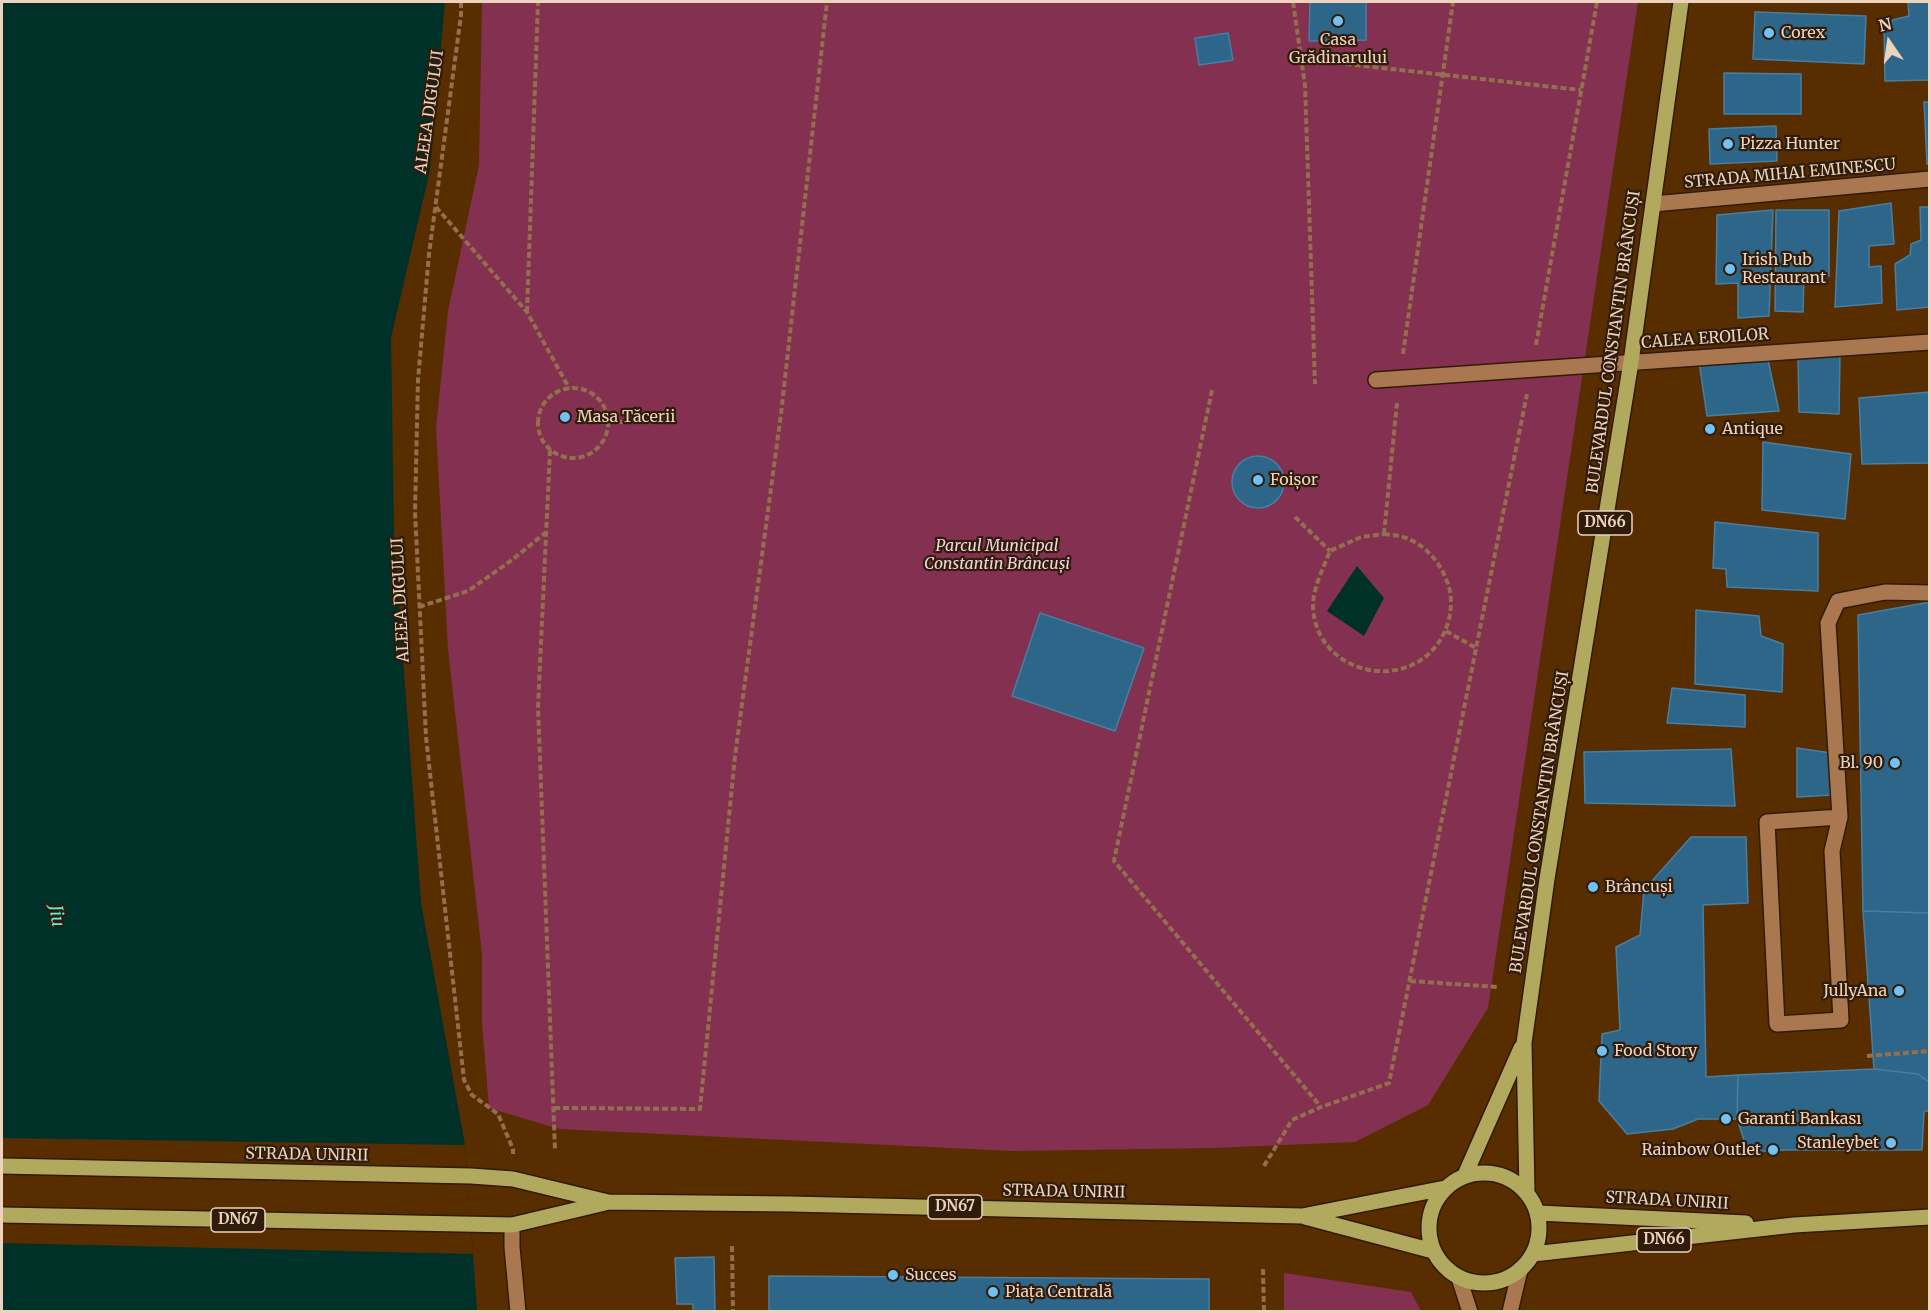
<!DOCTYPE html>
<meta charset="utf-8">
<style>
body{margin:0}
#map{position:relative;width:1931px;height:1313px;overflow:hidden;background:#582d00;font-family:Merriweather,serif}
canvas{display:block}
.frame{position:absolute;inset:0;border:3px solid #edd2be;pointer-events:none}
.north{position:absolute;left:1859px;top:12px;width:60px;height:60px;-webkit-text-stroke:4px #2f1c0b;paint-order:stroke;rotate:347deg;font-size:16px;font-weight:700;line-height:24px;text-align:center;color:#edd2be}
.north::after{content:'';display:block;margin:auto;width:21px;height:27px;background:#edd2be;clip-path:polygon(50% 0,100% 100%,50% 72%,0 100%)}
</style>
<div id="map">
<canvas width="1931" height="1313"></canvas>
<div class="frame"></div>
<div class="north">N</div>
</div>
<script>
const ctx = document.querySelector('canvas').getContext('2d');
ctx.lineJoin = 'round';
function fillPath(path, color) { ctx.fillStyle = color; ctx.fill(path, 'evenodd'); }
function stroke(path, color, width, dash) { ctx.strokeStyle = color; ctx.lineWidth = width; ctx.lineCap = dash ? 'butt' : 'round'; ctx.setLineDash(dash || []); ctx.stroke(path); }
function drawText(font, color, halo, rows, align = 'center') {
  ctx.font = font + ' Merriweather,serif'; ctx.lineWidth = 4.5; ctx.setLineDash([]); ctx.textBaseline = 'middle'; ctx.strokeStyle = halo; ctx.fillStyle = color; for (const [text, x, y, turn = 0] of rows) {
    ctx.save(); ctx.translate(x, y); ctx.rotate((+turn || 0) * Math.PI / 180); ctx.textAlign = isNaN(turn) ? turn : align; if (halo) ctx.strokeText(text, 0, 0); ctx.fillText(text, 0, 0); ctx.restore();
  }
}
const green = new Path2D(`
 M482 2H1638L1488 1008 1428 1105 1355 1142 1212 1148 1012 1151 559 1129 489 1108 482 1023V954L448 649 436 428 448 311 479 165Z
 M1284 1273 1411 1292 1421 1311H1284Z`);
const water = new Path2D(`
 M2 2H445L430 170 391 338 394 534 421 903 465 1145 477 1311 2 1312Z
 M1357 566 1384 598 1364 636 1327 611Z`);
const pier = new Path2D(`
 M2 1138 465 1145 473 1254 2 1243Z`);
const building = new Path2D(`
 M1310 2H1366V40L1309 41Z
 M1908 2H1930V80L1885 81 1884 22 1909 16Z
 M1755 12 1866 16 1864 64 1753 59Z
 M1228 33 1233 60 1199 65 1195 38Z
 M1724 73 1801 74V114H1724Z
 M1924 102H1930V164H1927Z
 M1776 126 1777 161 1710 164 1709 129Z
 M1891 203 1894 244 1869 246V267L1881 266 1882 303 1835 307 1839 211Z
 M1920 207H1930V307L1897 310 1895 264 1910 255 1911 244 1921 240Z
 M1773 210 1769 316 1738 318V283L1716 284 1717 215Z
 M1776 210H1829V276H1804L1803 312 1775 311Z
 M1840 355 1839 414 1799 412 1798 357Z
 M1768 360 1779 411 1707 416 1699 362Z
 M1930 392V463L1862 464 1859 398Z
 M1763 442 1851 454 1845 519 1762 510Z
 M1232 482a26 26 0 1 1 52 0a26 26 0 1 1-52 0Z
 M1715 522 1818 533V591L1727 587 1726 569 1713 568Z
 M1930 602V913L1863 911 1858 615Z
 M1696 610 1759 616 1761 636 1783 644 1782 692 1695 684Z
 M1040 613 1144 648 1115 731 1012 696Z
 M1672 688 1745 695V727L1667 723Z
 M1797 748 1831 753 1832 795 1797 797Z
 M1731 749 1735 806 1585 803 1584 752Z
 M1691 837H1746L1748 903 1703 905 1706 1077 1738 1075 1737 1119H1698L1673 1129 1627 1134 1599 1101 1602 1034 1620 1030 1616 947 1640 935 1644 890Z
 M1863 911 1930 913V1083L1918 1074 1874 1069Z
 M1874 1069 1918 1074 1930 1083V1110L1924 1112 1922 1150H1787L1748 1152 1737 1119 1738 1075Z
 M714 1257 715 1312H693V1304H677L675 1258Z
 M769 1276 1209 1279V1312H769Z`);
const path = new Path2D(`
 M461 2V15L429 254 418 380 415 512 426 737 464 1080 472 1095 498 1114 513 1149V1154
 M1293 2 1305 85 1315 384
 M1301 59 1581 90
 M436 207 527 312 569 388
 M527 312 538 2
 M1536 345 1597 2
 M1403 354 1453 2
 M538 423a35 35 0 1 1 70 0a35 35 0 1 1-70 0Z
 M1212 390 1114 861 1321 1107
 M608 422H647
 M550 450 538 707 555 1150
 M1295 517 1330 551
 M1384 534 1397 403
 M1384 534C1391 535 1399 535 1406 538 1425 545 1439 561 1446 579 1452 592 1452 606 1449 619 1429 697 1317 683 1313 607 1313 587 1323 569 1330 551L1361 537Z
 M419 607 468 591 512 560 545 533
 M1446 631 1476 648
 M1410 981 1497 987
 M1867 1056 1930 1051
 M554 1108 700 1109 735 756 781 414 827 2
 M1264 1166 1292 1120 1321 1107 1389 1083 1527 394
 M732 1246 733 1312
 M1263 1269 1264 1312`);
const minor = new Path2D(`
 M1653 204 1930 179
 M1376 380 1930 342
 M1840 817 1767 822 1777 1024 1841 1020 1832 851 1840 817 1828 623 1838 601 1885 592 1930 593
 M512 1225V1247L518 1312
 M1459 1278 1470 1312
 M1510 1312 1520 1270`);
const major = new Path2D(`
 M2 1166 471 1176 513 1179 608 1202 791 1204 1302 1216 1445 1188
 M1429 1228a55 55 0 1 1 110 0a55 55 0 1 1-110 0Z
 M1465 1175 1521 1048
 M1527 1192 1524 1043 1547 879 1631 362 1681 2
 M1538 1213 1746 1223
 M2 1215 512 1225 605 1203
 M1305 1217 1433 1251
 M1533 1254 1794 1225 1930 1217`);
const markers = [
 [1338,21,6,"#72c1f5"],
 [1769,33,6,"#72c1f5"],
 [1728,144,6,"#72c1f5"],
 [1730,269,6,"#72c1f5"],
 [565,417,6,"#72c1f5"],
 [1710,429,6,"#72c1f5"],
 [1258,480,6,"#72c1f5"],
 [1895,763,6,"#72c1f5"],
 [1593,887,6,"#72c1f5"],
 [1899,991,6,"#72c1f5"],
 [1602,1051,6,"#72c1f5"],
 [1726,1119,6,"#72c1f5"],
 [1891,1143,6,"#72c1f5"],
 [1773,1150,6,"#72c1f5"],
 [893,1275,6,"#72c1f5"],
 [993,1292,6,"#72c1f5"]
];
const shields = [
 [1605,523,54],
 [955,1207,54],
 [238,1220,54],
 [1664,1240,54]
];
const shieldNames = [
 ["DN66",1605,523],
 ["DN67",955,1207],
 ["DN67",238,1220],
 ["DN66",1664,1240]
];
const poiNames = [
 ["Corex",1781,33],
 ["Casa",1338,40,"center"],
 ["Grădinarului",1338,58,"center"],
 ["Pizza Hunter",1740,144],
 ["Irish Pub",1742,260],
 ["Restaurant",1742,278],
 ["Masa Tăcerii",577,417],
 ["Antique",1722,429],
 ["Foișor",1270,480],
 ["Bl. 90",1883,763,"right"],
 ["Brâncuși",1605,887],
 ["JullyAna",1887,991,"right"],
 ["Food Story",1614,1051],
 ["Garanti Bankası",1738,1119],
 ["Stanleybet",1879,1143,"right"],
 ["Rainbow Outlet",1761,1150,"right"],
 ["Succes",905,1275],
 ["Piața Centrală",1005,1292]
];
const streetNames = [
 ["ALEEA DIGULUI",430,112,-82],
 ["STRADA MIHAI EMINESCU",1790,174,-5],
 ["CALEA EROILOR",1705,339,-4],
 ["BULEVARDUL CONSTANTIN BRÂNCUȘI",1614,342,-82],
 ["ALEEA DIGULUI",401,600,-93],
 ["BULEVARDUL CONSTANTIN BRÂNCUȘI",1540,822,-81],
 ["STRADA UNIRII",307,1155,1],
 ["STRADA UNIRII",1064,1192,1],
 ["STRADA UNIRII",1667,1201,3]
];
const parkNames = [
 ["Parcul Municipal",997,546],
 ["Constantin Brâncuși",997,564]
];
const waterNames = [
 ["Jiu",56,916,82]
];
fillPath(green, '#843051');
fillPath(water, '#003129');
fillPath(pier, '#582d00');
fillPath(building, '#2e6689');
stroke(building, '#477fa3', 1.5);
stroke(minor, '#321a06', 18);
stroke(major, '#321a06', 18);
stroke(path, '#946f4d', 4, [6, 3]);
stroke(minor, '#a97851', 15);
stroke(major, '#b0a95e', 15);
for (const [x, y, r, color] of markers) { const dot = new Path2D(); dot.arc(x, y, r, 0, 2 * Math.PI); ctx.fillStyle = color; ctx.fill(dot); stroke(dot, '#2f1c0b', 2); }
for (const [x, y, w] of shields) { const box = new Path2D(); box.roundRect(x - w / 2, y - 12, w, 24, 4.5); ctx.fillStyle = '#2f1c0b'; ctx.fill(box); stroke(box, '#edd2be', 1.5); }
drawText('bold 15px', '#edd2be', null, shieldNames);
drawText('16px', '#edd2be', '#2f1c0b', poiNames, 'left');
drawText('16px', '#edd2be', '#2f1c0b', streetNames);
drawText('italic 16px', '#f1d5dd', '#2f1c0b', parkNames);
drawText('italic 18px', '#5defd5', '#2f1c0b', waterNames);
</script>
